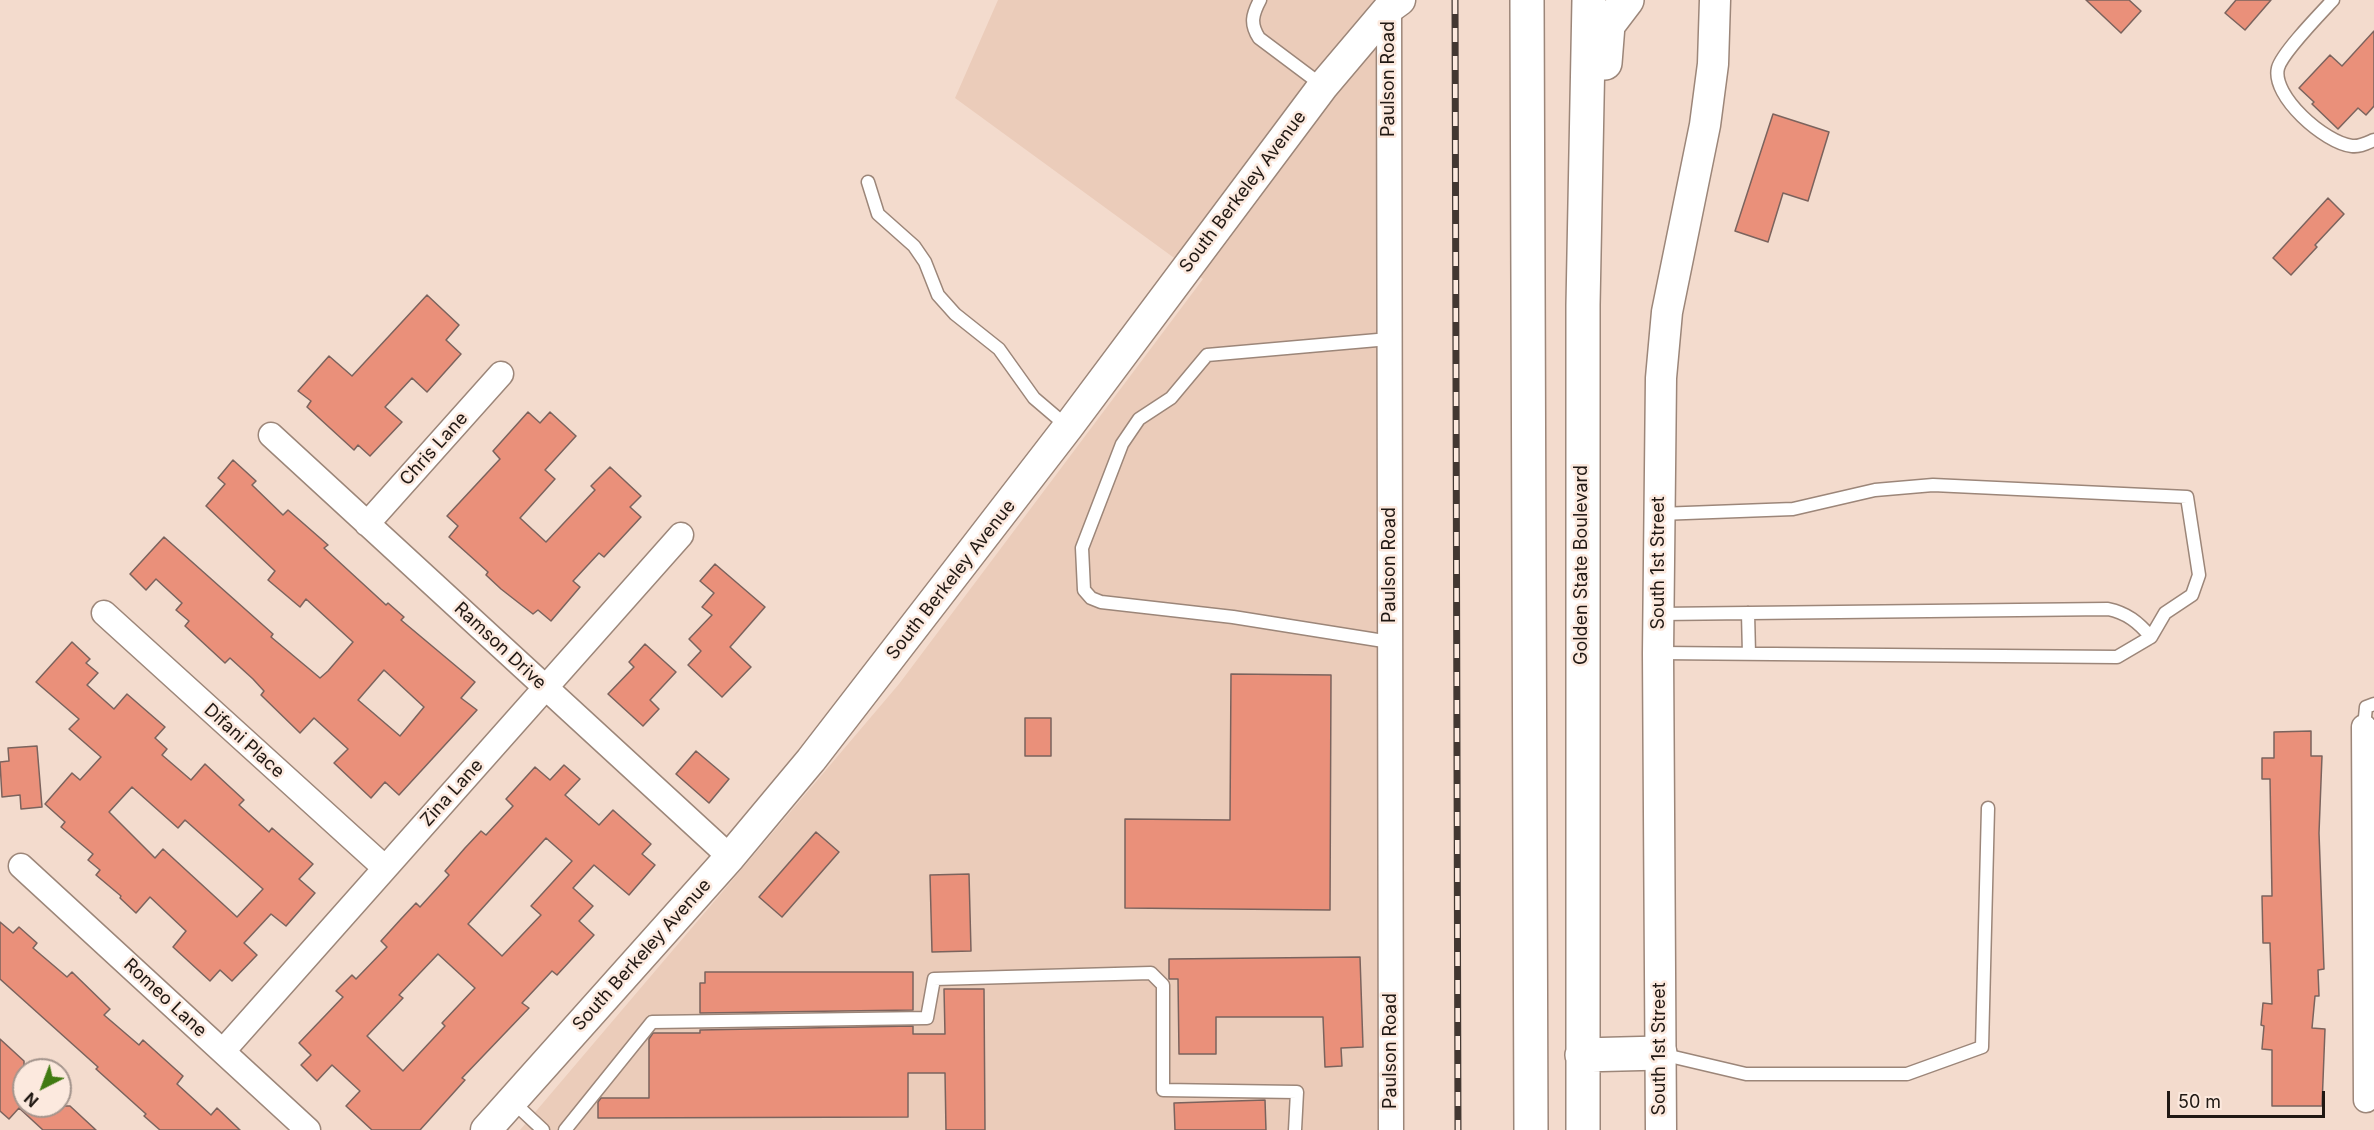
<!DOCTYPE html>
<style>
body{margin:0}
#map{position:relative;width:2374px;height:1130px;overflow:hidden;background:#f3dbcd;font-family:Inter,sans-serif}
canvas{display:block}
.north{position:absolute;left:12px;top:1058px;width:60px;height:60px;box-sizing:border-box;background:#fce9de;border:2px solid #a4958d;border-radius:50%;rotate:222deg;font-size:16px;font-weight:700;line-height:24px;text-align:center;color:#201813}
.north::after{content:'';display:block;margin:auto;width:21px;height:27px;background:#407a11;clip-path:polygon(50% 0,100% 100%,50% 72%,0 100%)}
.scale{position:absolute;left:2167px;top:1091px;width:158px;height:27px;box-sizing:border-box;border:3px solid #201813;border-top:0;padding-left:8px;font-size:18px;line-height:21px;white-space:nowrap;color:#201813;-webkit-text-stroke:4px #fce9de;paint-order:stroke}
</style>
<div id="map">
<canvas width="2374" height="1130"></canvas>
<div class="north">N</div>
<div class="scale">50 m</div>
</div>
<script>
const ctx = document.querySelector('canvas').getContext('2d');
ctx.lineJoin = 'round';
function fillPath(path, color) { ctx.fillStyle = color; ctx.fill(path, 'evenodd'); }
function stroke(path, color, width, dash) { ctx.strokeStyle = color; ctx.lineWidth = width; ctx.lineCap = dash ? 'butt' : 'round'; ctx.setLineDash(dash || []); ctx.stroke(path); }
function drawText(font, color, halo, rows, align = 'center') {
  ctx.font = font + ' Inter,sans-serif'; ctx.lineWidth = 5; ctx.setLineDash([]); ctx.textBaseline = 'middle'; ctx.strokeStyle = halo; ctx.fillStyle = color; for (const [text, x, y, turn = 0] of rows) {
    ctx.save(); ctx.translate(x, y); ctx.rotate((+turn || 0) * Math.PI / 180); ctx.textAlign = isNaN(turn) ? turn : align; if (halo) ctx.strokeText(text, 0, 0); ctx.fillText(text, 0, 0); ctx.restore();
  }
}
const built = new Path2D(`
 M998 0H1380L1382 1130H520L899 684 1203 279 955 98Z`);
const building = new Path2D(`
 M2086 0H2129L2141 11 2121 33Z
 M2236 0H2271L2245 30 2225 13Z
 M2374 31V106L2366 115 2358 108 2338 129 2312 104 2314 102 2299 88 2330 55 2342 66Z
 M1773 114 1829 132 1808 201 1783 193 1768 242 1735 231Z
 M2328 198 2344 214 2315 245 2317 247 2291 275 2273 258Z
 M427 295 459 325 446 340 461 354 427 392 412 378 385 407 402 422 370 456 358 445 354 450 307 407 311 401 298 391 329 356 352 376Z
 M528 412 540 423 550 412 576 436 545 470 555 479 520 518 546 542 595 490 591 486 610 467 641 496 630 507 641 517 604 557 599 553 573 581 580 587 551 621 538 610 533 614 501 589 486 575 488 572 449 537 458 526 447 516 500 459 493 451Z
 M233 460 256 481 252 485 283 515 288 510 328 545 324 548 386 605 388 603 404 617 401 620 475 682 461 698 477 710 399 795 385 782 371 798 334 763 348 749 314 718 300 733 261 695 264 691 253 679 230 658 225 663 185 626 189 621 176 610 182 603 156 579 146 590 130 574 164 537 273 634 271 637 320 678 328 671 353 642 306 599 300 607 268 580 275 571 206 506 225 484 218 478ZM384 670 424 707 400 736 358 700Z
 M715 564 765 607 730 647 751 667 722 697 688 665 701 651 689 639 712 615 702 607 714 593 700 581Z
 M72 642 90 659 86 663 98 673 87 685 114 709 127 694 165 727 155 738 167 749 162 755 191 780 205 764 244 800 239 805 269 832 272 828 313 864 299 879 315 893 286 926 271 914 244 943 257 955 232 981 220 970 210 981 173 947 186 931 150 897 136 913 120 898 121 896 96 875 100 870 88 860 93 854 61 827 65 822 45 804 72 773 80 780 101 757 69 729 79 719 36 682ZM132 787 178 828 185 820 263 889 237 917 163 849 155 858 109 812Z
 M645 644 676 672 650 700 659 709 643 726 608 694 634 667 629 662Z
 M1231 674 1331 675 1330 910 1125 908V819L1230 820Z
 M1025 718H1051V756H1025Z
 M2311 731V756H2322L2319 833 2324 969 2318 970 2319 996H2315L2312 1028 2325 1029 2322 1106H2272V1050L2262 1049 2264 1026 2261 1025 2263 1003 2272 1004 2270 943H2263L2262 896H2272L2270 779H2262V758H2274V732Z
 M37 746 42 807 21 809 20 795 2 797 0 762 9 761 8 748Z
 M696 751 729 779 709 803 676 774Z
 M564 765 580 779 565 795 599 825 613 810 651 844 642 854 655 865 629 895 594 865 573 888 593 906 579 921 594 935 557 975 552 971 522 1003 529 1008 462 1078 465 1080 420 1130H372L346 1106 360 1091 332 1065 317 1081 301 1065 311 1055 299 1043 343 997 336 991 352 975 356 979 387 947 381 941 401 919 416 903 420 907 449 875 445 871 465 848 481 831 486 835 513 806 506 799 535 767 550 780ZM546 838 572 861 531 906 541 915 502 956 468 924ZM438 954 475 988 442 1023 445 1026 403 1071 367 1036 403 998 399 995Z
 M816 832 839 852 782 917 759 897Z
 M969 874 971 951 932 952 930 875Z
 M0 922 13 933 19 927 37 943 33 948 67 977 72 972 110 1009 104 1015 139 1045 143 1040 183 1076 177 1084 211 1115 217 1108 240 1130H160L144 1116 146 1114 96 1069 98 1067 0 979Z
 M1360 957 1363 1047 1341 1048 1342 1066 1325 1067 1323 1017H1216V1054H1179L1178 979H1169V959Z
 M705 972H913V1010L700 1013V983H705Z
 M944 989H984L985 1130H946L945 1073H908V1117L598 1118V1102L601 1098H649V1039L653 1033H700V1030L913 1026V1034H945Z
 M0 1039 24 1061V1102L21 1106H70L96 1130H43L19 1108 9 1119 0 1111Z
 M1265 1100 1266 1130H1175L1174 1103Z`);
const service = new Path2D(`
 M1260 0C1252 15 1250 24 1259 38L1323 86
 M2333 0C2320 14 2282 53 2278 68 2271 96 2325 143 2352 146 2360 147 2367 143 2374 140
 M868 182 878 214 914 246 925 262 938 295 955 314 999 349 1034 398 1068 427
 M1389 339 1207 355 1171 398 1139 419 1122 444 1082 548 1084 590 1091 598 1101 602 1233 617 1390 642
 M1748 613 1749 654
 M1659 614 2108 609C2127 613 2138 622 2151 637
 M1659 653 2117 657 2151 637 2165 613 2192 595 2199 575 2187 497 1933 485 1875 490 1793 509 1659 514
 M2364 727 2366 707 2374 704
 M1661 1054 1746 1074H1907L1982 1047 1988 808
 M512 1101 543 1130
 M565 1130 652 1022 927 1018 934 979 1151 973 1163 985V1090L1297 1092 1295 1130`);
const minor = new Path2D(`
 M1389 0 1391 1130
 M271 435 730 857
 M367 524 501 374
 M104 613 385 868
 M2364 727 2366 1100
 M21 866 308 1130
 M223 1051 681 535`);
const tertiary = new Path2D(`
 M486 1130 730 857 811 760 1068 427 1323 86 1389 8 1400 0
 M1661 1130 1658 653 1661 378 1667 312 1705 125 1713 64 1715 0`);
const secondary = new Path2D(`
 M1527 0 1531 1130
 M1605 63 1608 25 1627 0
 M1582 1055 1660 1053
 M1583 1130V305L1589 0`);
const rail = new Path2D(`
 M1455 0 1458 1130`);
const streetNames = [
 ["Paulson Road",1389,79,-90],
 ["South Berkeley Avenue",1243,192,-53],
 ["Chris Lane",434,449,-48],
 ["South 1st Street",1659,563,-90],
 ["Paulson Road",1390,565,-90],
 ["Golden State Boulevard",1582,565,-90],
 ["South Berkeley Avenue",951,580,-52],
 ["Ramson Drive",500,646,43],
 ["Difani Place",244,741,42],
 ["Zina Lane",452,793,-48],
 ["South Berkeley Avenue",642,955,-48],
 ["Romeo Lane",165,998,43],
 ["South 1st Street",1660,1049,-90],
 ["Paulson Road",1391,1051,-90]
];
fillPath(built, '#ebccba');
fillPath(building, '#ea907a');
stroke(building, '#7b635d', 1.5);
stroke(service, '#9c8679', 15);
stroke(minor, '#9c8679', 27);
stroke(tertiary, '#9c8679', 33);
stroke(secondary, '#9c8679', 36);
stroke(service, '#fff', 12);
stroke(minor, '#fff', 24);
stroke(tertiary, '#fff', 30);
stroke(secondary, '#fff', 33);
stroke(rail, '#423731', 7);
stroke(rail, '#fce9de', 4.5, [14]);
drawText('18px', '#201813', '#fce9de', streetNames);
</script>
